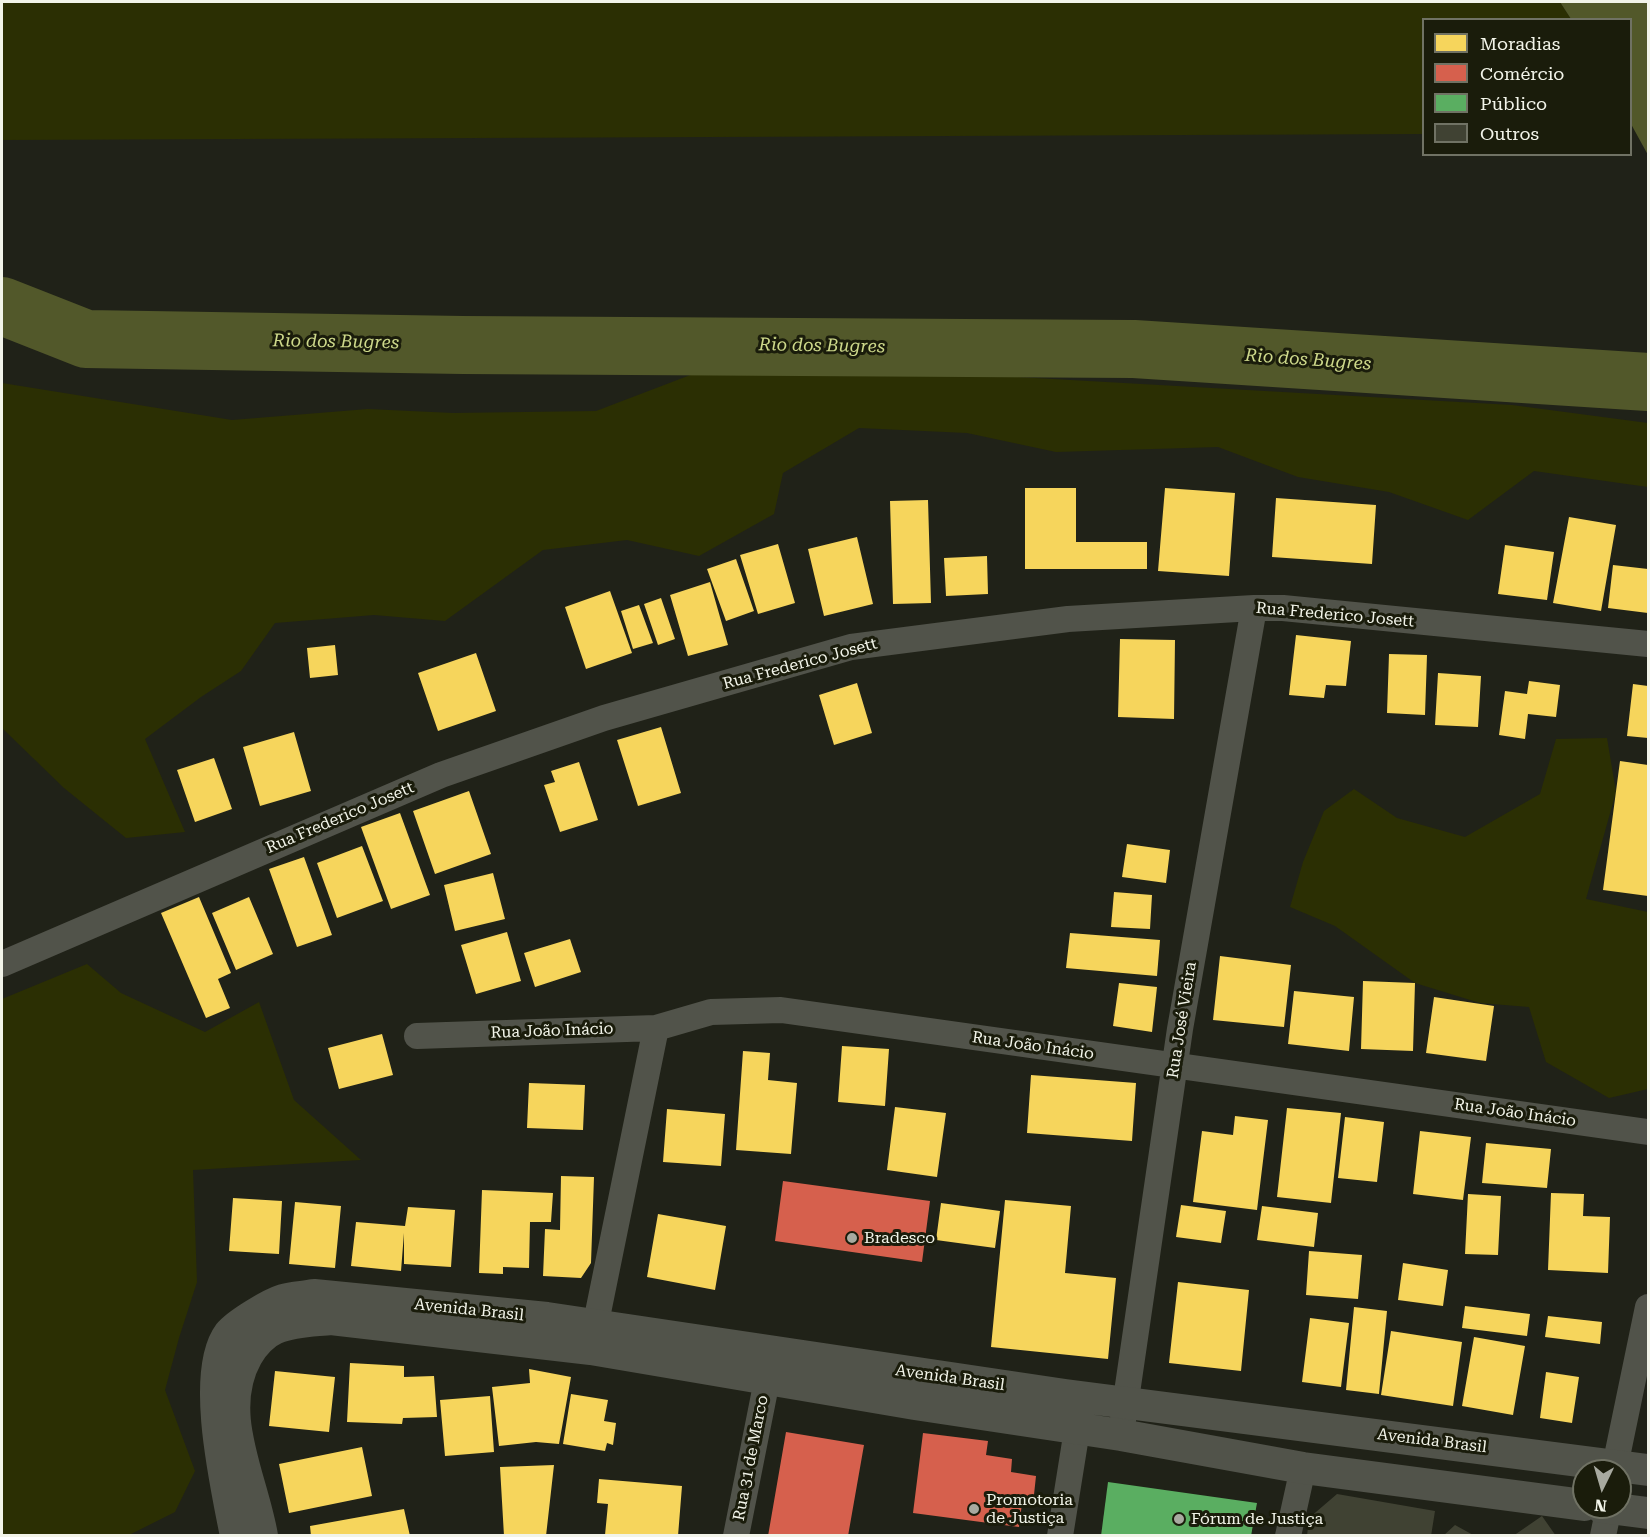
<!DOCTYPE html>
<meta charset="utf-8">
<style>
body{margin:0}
#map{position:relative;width:1650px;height:1537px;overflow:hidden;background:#202218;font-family:"Roboto Serif",serif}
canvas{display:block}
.frame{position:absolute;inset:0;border:3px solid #f2f4e9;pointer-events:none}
.legend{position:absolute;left:1422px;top:18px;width:210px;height:138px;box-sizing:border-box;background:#1a1c0b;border:2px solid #707264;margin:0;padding:8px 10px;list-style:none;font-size:18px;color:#f2f4e9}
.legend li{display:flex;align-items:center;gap:12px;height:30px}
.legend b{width:30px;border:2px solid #707264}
.north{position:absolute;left:1572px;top:1459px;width:60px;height:60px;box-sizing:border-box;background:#1a1c0b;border:2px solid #707264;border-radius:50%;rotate:185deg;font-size:16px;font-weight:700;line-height:24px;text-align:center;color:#f2f4e9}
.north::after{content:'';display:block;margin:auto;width:21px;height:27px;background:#a8aaa0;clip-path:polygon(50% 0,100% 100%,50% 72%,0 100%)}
</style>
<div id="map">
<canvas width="1650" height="1537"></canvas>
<div class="frame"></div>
<ul class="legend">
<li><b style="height:16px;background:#f6d55c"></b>Moradias</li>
<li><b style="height:16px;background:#d6604d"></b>Comércio</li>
<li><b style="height:16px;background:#5aae61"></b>Público</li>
<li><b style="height:16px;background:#404233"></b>Outros</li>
</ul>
<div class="north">N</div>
</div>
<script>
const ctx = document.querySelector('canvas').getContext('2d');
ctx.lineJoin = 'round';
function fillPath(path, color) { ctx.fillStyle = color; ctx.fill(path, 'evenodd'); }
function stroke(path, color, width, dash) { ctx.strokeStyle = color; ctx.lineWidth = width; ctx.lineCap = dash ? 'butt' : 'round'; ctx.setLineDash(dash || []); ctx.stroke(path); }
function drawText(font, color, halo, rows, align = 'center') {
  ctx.font = font + ' "Roboto Serif",serif'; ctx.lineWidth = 6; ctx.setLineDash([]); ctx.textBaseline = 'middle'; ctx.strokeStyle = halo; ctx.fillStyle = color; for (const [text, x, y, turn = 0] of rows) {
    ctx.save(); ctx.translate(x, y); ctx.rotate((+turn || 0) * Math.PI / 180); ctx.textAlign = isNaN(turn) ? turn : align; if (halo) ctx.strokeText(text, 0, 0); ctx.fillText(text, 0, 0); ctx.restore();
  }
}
const green = new Path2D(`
 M2 2H1560L1571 19 1424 20 1423 134 2 140Z
 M912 371 1512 405 1648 423V487L1534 471 1468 520 1389 492 1298 477 1218 447 1056 452 967 433 859 428 783 473 774 514 699 556 627 540 543 550 445 621 374 615 275 623 241 671 201 697 145 739 185 832 126 838 64 788 2 728V383L232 420 368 409 453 413 596 411 693 374Z
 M1607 738 1616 792 1586 899 1648 912V1089L1609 1098 1546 1062 1529 1007 1480 1003 1415 983 1335 926 1290 907 1303 862 1324 811 1354 789 1397 818 1465 837 1540 794 1556 739Z
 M87 964 121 993 205 1032 259 1002 294 1100 361 1160 193 1170 197 1282 179 1338 165 1390 195 1471 175 1512 129 1535H2V999Z`);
const water = new Path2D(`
 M1560 2H1648V155L1631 124 1630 20 1571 19Z`);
const homes = new Path2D(`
 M1025 488H1076V542H1147V569H1025Z
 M1165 488 1235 493 1229 576 1158 571Z
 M1276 498 1376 505 1372 564 1272 557Z
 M928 500 931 603 893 604 890 501Z
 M1569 517 1616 525 1601 611 1553 603Z
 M857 537 873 604 824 616 808 549Z
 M778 544 795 603 758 614 740 555Z
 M1505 545 1554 552 1547 600 1498 594Z
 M987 556 988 594 946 596 944 558Z
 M736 559 754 611 726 621 707 569Z
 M1613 565 1648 569V613L1608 608Z
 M710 582 728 645 688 656 670 595Z
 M610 591 632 653 586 669 565 607Z
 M661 598 675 639 658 645 644 604Z
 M639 605 653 643 633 649 621 611Z
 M1296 635 1351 641 1346 686 1326 685 1324 698 1289 695Z
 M1120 639 1175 640 1174 719 1118 717Z
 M335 645 338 675 310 678 307 648Z
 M476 653 496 711 438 731 418 673Z
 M1389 654 1427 655 1425 715 1387 713Z
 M1438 673 1481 676 1478 727 1435 725Z
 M1529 681 1560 685 1556 717 1528 714 1525 739 1499 735 1505 691 1527 694Z
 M857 683 872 733 834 745 819 695Z
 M1633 684 1648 686V738L1627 736Z
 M661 727 681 793 638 806 617 740Z
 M294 732 311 791 260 806 243 747Z
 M214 758 232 809 195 822 177 770Z
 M1620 761 1648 765V896L1603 890Z
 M579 762 598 820 560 832 544 785 555 782 551 771Z
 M469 791 491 854 435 874 413 811Z
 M400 813 430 895 391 909 361 827Z
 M1127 844 1170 850 1166 883 1122 877Z
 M362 846 383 901 337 918 317 863Z
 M304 857 332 935 297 947 269 869Z
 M493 873 505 919 455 931 444 885Z
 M1114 892 1152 895 1150 929 1111 927Z
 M199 897 231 973 218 979 230 1008 206 1018 161 913Z
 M249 897 273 954 236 970 212 913Z
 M507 932 521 981 476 994 461 945Z
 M1070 933 1160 940 1157 976 1066 968Z
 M570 939 581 972 535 987 524 953Z
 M1220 956 1291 965 1284 1027 1213 1020Z
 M1363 981 1415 983 1413 1051 1361 1049Z
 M1119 983 1157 987 1152 1032 1113 1026Z
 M1294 991 1354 997 1349 1051 1288 1044Z
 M1434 997 1494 1006 1486 1061 1426 1053Z
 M382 1034 393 1075 339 1089 328 1048Z
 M842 1046 889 1049 885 1106 838 1102Z
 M743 1051 770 1053 768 1080 797 1083 791 1154 736 1150Z
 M1031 1075 1136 1083 1132 1141 1027 1133Z
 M529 1083 585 1085 583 1130 527 1128Z
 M895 1107 946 1113 937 1177 887 1170Z
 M1287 1108 1341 1113 1331 1203 1277 1197Z
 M667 1109 725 1114 721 1166 663 1162Z
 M1235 1116 1268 1120 1257 1210 1193 1202 1202 1131 1233 1135Z
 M1345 1117 1384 1122 1377 1182 1338 1178Z
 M1420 1131 1471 1137 1463 1200 1413 1194Z
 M1486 1143 1551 1149 1547 1188 1482 1183Z
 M561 1176 594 1177 591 1263 581 1278 543 1276 545 1229 560 1230Z
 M482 1190 553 1193 551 1222H530L529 1268 503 1267V1274L479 1273Z
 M1551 1193 1584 1194 1583 1216 1610 1217 1608 1273 1548 1270Z
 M1468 1194 1501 1196 1498 1255 1465 1254Z
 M233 1198 282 1201 279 1254 229 1251Z
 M1005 1200 1071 1206 1065 1273 1116 1278 1108 1359 991 1347Z
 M295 1202 341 1206 335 1268 289 1264Z
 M941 1203 1000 1211 995 1248 936 1240Z
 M1181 1205 1226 1211 1221 1243 1176 1237Z
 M1262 1206 1318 1213 1314 1247 1257 1240Z
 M408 1207 455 1210 451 1267 404 1264V1233L401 1271 351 1266 356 1222 405 1226Z
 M658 1214 726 1226 715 1290 647 1277Z
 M1309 1251 1362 1255 1358 1299 1306 1295Z
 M1403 1263 1448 1270 1443 1306 1398 1300Z
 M1178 1282 1249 1290 1241 1371 1169 1363Z
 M1465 1306 1530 1314 1527 1336 1462 1328Z
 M1354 1307 1387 1311 1379 1394 1346 1390Z
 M1548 1316 1602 1322 1600 1344 1545 1337Z
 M1310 1318 1349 1323 1341 1387 1302 1382Z
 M1391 1331 1462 1342 1453 1406 1381 1395Z
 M1474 1337 1525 1346 1513 1415 1462 1406Z
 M350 1363 404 1366V1377L434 1376 437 1417 403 1418 402 1424 347 1422Z
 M529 1369 571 1377 559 1444 536 1442 499 1446 492 1387 530 1383Z
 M275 1371 335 1377 329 1432 269 1426Z
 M1546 1372 1579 1377 1572 1423 1540 1418Z
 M571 1394 608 1400 604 1421 616 1423 613 1445 607 1443 605 1451 563 1444Z
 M490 1396 494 1452 445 1456 440 1400Z
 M362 1447 372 1496 289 1513 279 1464Z
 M554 1465 546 1536H504L500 1467Z
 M599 1479 682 1486 678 1536 605 1535 608 1504 597 1503Z
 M404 1509 410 1536H311L310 1526Z`);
const shops = new Path2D(`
 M783 1181 930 1201 922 1262 775 1241Z
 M786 1432 864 1445 848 1536H768Z
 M923 1433 988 1441 986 1455 1012 1459 1011 1472 1036 1476 1033 1504 1022 1503 1019 1527 913 1513Z`);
const public = new Path2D(`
 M1108 1482 1257 1503 1251 1536H1101Z`);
const river = new Path2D(`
 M2 306 86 339 463 345 1134 349 1648 382`);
const building = new Path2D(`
 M1337 1494 1435 1511 1431 1536H1307L1309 1518Z
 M1542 1516 1556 1536H1513Z
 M1455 1525 1475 1536H1443Z`);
const minor = new Path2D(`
 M2 964 441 775 604 718 851 647 1068 619 1254 608H1283L1648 644
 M417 1036 656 1028 711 1012 781 1010 1648 1132
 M592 1342 656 1028
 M1123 1420 1180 1029 1254 608
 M1614 1471 1648 1307
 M736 1536 767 1380
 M1060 1536 1080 1411
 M1288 1536 1303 1468
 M1603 1536 1609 1507`);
const tertiary = new Path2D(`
 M1601 1507 1648 1513
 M236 1536C227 1489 200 1373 229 1334 237 1324 270 1304 283 1300 293 1297 304 1297 314 1295L547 1318 1065 1395 1648 1470
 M262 1536C252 1477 215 1413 247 1356 253 1345 264 1333 276 1328 294 1321 313 1321 331 1319L591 1349 915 1404 1121 1435 1303 1468 1584 1505`);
const markers = [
 [852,1238,6,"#a8aaa0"],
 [974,1509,6,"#a8aaa0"],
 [1179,1519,6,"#a8aaa0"]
];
const streetNames = [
 ["Rua Frederico Josett",1335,615,5],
 ["Rua Frederico Josett",800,664,-15],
 ["Rua Frederico Josett",340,818,-23],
 ["Rua José Vieira",1182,1020,-81],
 ["Rua João Inácio",552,1031,-2],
 ["Rua João Inácio",1033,1046,8],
 ["Rua João Inácio",1515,1113,8],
 ["Avenida Brasil",469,1310,6],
 ["Avenida Brasil",950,1378,8],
 ["Avenida Brasil",1432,1441,7],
 ["Rua 31 de Marco",751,1458,-79]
];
const poiNames = [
 ["Bradesco",864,1238],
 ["Promotoria",986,1500],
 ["de Justiça",986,1518],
 ["Fórum de Justiça",1191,1519]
];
const waterNames = [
 ["Rio dos Bugres",336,342,1],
 ["Rio dos Bugres",822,346,1],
 ["Rio dos Bugres",1308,360,4]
];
fillPath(green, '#2b2f03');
fillPath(water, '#52582a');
fillPath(homes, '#f6d55c');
fillPath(shops, '#d6604d');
fillPath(public, '#5aae61');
stroke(river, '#52582a', 58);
fillPath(building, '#404233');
stroke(minor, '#51534a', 26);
stroke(tertiary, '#51534a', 32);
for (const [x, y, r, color] of markers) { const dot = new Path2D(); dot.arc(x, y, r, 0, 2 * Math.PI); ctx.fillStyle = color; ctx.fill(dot); stroke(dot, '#1a1c0b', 2); }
drawText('16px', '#f2f4e9', '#1a1c0b', streetNames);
drawText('16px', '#f2f4e9', '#1a1c0b', poiNames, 'left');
drawText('italic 18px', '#cdd88a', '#1a1c0b', waterNames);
</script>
